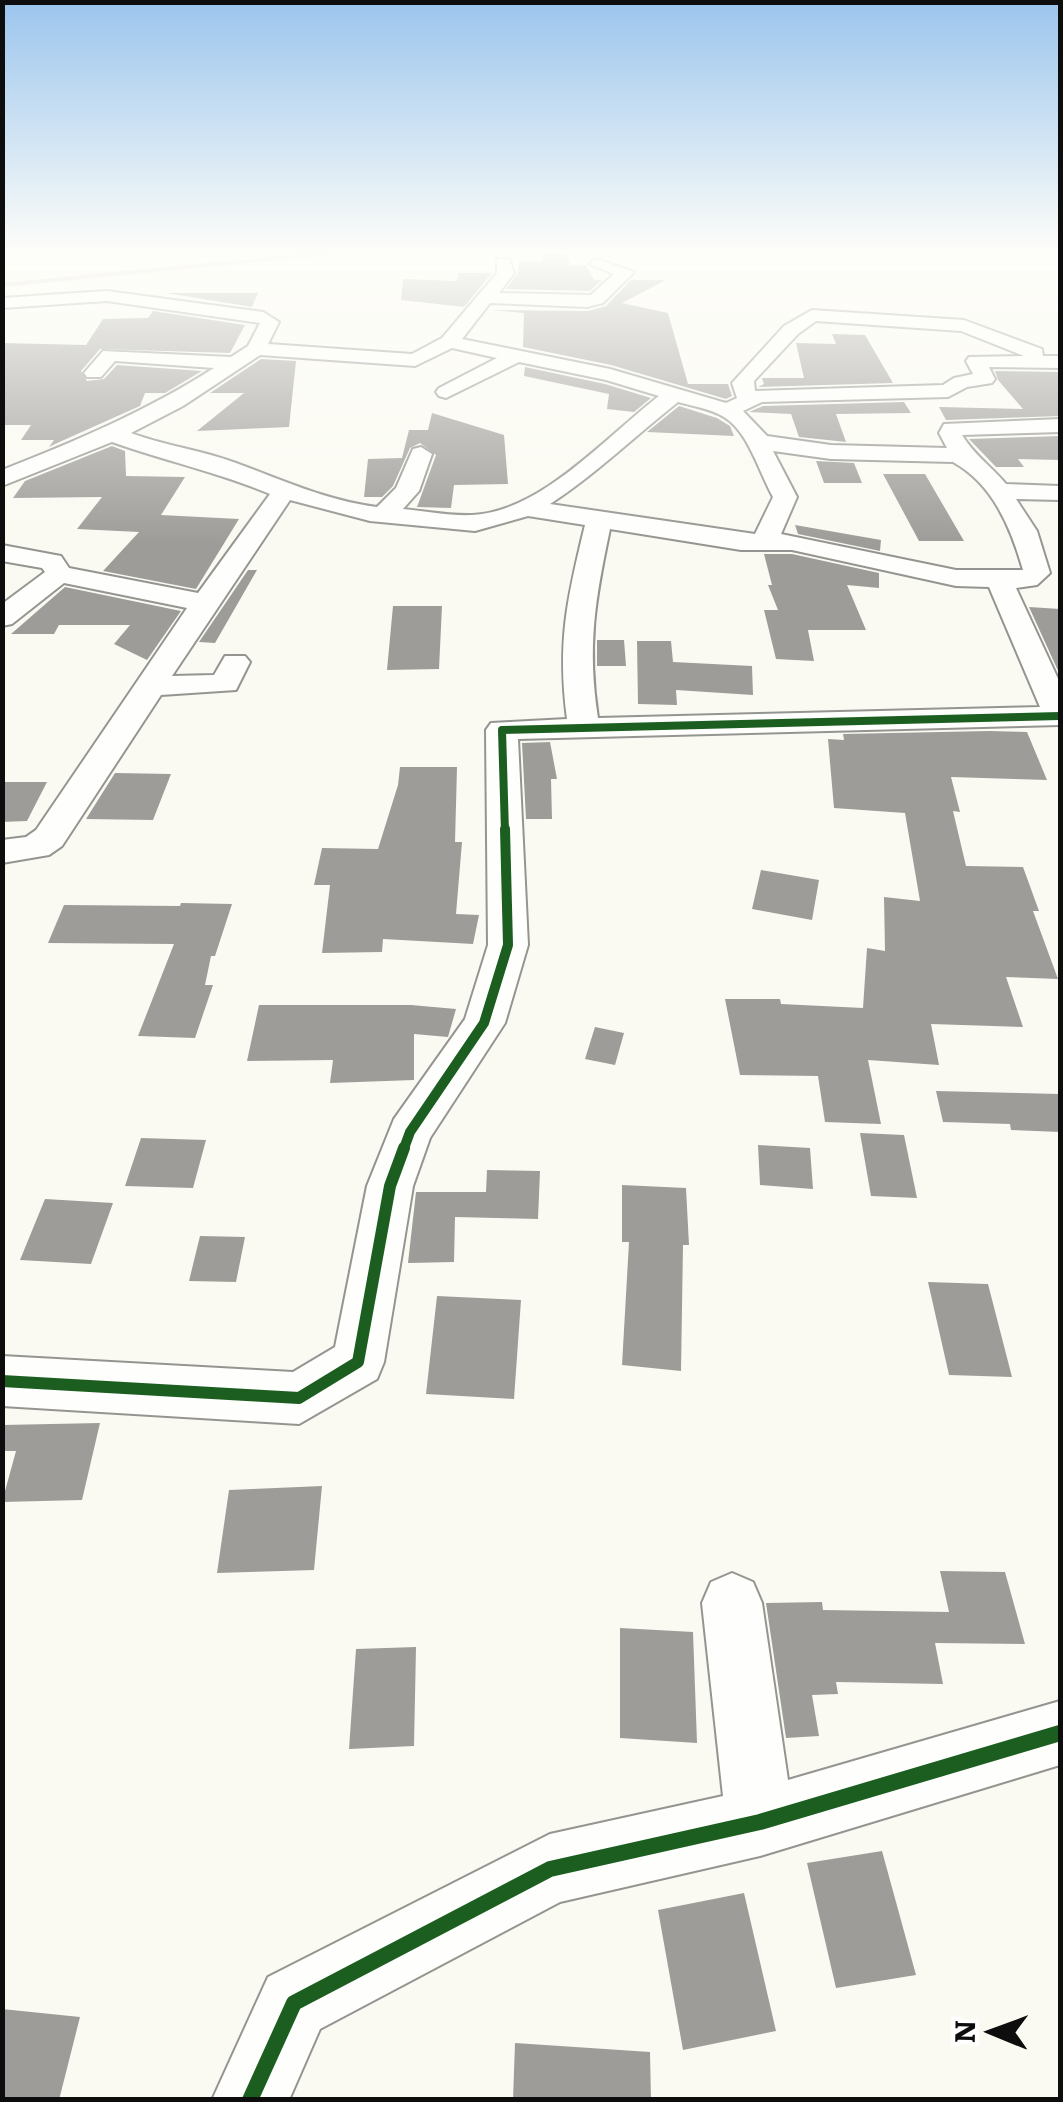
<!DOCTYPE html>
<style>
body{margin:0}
#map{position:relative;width:1063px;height:2102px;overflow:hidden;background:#fbfaf2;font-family:Literata,serif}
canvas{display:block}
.frame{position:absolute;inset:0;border:5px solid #0d0d0d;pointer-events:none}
.north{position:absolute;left:943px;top:1982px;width:100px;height:100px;-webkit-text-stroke:8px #fff;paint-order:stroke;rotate:271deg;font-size:28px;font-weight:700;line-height:40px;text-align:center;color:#0d0d0d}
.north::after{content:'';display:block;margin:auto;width:35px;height:45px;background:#0d0d0d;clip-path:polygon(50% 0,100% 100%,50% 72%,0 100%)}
</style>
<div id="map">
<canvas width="1063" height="2102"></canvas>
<div class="frame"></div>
<div class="north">N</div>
</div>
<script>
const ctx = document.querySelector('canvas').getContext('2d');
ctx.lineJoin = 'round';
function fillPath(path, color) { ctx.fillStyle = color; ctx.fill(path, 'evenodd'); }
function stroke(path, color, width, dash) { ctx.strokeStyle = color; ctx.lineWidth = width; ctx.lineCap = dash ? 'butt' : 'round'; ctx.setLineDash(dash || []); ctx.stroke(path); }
const building = new Path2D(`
 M541 254H567L570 266 586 265 594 280H602L590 291 506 289 518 273 519 261H542Z
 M458 273H492L464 307 401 300 403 279 457 281Z
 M631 280H666L622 303 668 313 688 384H728L732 396 726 399 611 365 523 347 524 313 490 310 588 311 606 306Z
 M166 293H258L252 307Z
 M153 311 245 325 230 353 100 349 81 371 87 381 104 379 117 365 202 371 165 393H145L140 406 55 444 49 447 54 440H21L31 425H2V343L86 345 103 319 148 318Z
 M832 334 865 335 893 383 758 387 764 384 762 378H804L796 343 836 344Z
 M261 359 296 361 289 427 197 431 244 393H210Z
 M525 367 605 384 651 398 634 412 607 409 609 394 524 376Z
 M995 371 1060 372V416L946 420 939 407 1023 409 998 380Z
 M904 402 911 413 836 414 846 442 799 437 791 414 749 412 763 406Z
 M679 406 717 418 730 426 734 436 647 432Z
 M432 413 504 435 508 484 454 485 451 508 417 507 436 455 420 443 410 448 393 486 382 497H364L368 459 402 458 409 430H428Z
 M1060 436V460L1018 459 1024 467H996L969 439Z
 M112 446 125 451 126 476 185 477 161 515 239 519 196 589 103 571 139 532 77 529 102 497 13 498 25 481Z
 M816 461 854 463 862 483H824Z
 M883 474H925L964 541H919Z
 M795 525 881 540 880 551 798 534Z
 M764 554H792L879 573V588L847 585 866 630H808L814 661 776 659 764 610H778L768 585H772Z
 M248 570H257L215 643 199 642Z
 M65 587 181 611 147 660 114 644 130 625H59L54 634H11Z
 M393 606H442L439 669 387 670Z
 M1029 607 1060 609V675Z
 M597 640H624L626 666H597Z
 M637 641H671L673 662 752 666 753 695 676 690 677 705 638 704Z
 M989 731 1027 732 1047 780 951 777 960 812 953 811 966 866 1023 867 1039 911H1033L1058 979 1006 977 1023 1027 931 1024 939 1065 868 1060 881 1124 825 1122 818 1076 740 1075 725 999H780L781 1004 863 1008 867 948 885 951 884 897 920 901 905 813 834 808 828 739 844 740 843 734Z
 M550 742 557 779H551L552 819H526L522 743Z
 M400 767H457L455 842H462L456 914 479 915 473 944 383 939 382 952 322 953 330 885H314L322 848 378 849 398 785Z
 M115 773 171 774 153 820 86 819Z
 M2 782H47L27 821 2 822Z
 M761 870 819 880 812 920 752 909Z
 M181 903 232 904 215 956H211L205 985H213L195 1038 138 1036 174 944 48 943 64 905 180 906Z
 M259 1005H411L456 1009 448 1037 414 1034V1080L330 1083 333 1060 247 1061Z
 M595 1027 624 1033 615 1065 585 1059Z
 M936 1091 1060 1094V1132L1011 1130 1010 1124 943 1122Z
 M860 1133 904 1135 917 1198 871 1196Z
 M141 1138 206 1140 193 1188 125 1186Z
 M758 1145 810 1148 813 1189 760 1185Z
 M487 1170 540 1171 538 1219 455 1217 454 1262 408 1263 416 1192H486Z
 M622 1185 686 1188 689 1245H683L681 1371 622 1365 629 1242H622Z
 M45 1199 113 1203 91 1264 20 1260Z
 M200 1236 245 1237 236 1282 189 1281Z
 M928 1282 988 1284 1012 1377 949 1375Z
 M437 1296 521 1300 514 1399 426 1394Z
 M100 1423 82 1500 2 1502 16 1451H2V1425Z
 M322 1486 314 1570 217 1573 229 1490Z
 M940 1571 1005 1572 1025 1644 935 1643 943 1684 836 1682 838 1694 812 1695 819 1736 786 1738 766 1603 822 1602 823 1610 949 1612Z
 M620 1628 693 1632 697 1743 620 1738Z
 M416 1647 414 1746 349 1749 356 1649Z
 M882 1851 916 1975 836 1988 807 1863Z
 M744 1893 776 2031 683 2050 658 1910Z
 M2 2009 80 2017 59 2100H2Z
 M515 2043 650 2052 651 2100H513Z`);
const minor = new Path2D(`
 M497 259H509L514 273 499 293 591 295 614 274 589 264 597 259 634 272 603 303 587 307 490 303 462 339 610 369 726 403 737 398 732 383 784 326 812 310 964 320 1042 349 1043 356H1060V368L989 367 995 379 992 383 967 387 948 397 762 402 743 411 767 436 831 445 947 448 939 433 944 424 1060 419V432L962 435C974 455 991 466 1006 484L1060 486V500L1016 499 1037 531 1050 573 1037 585 1016 588 1060 683V725L518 739 528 945 505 1023 430 1138 413 1186 384 1362 377 1379 299 1424 2 1406V1356L293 1372 335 1347 367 1186 394 1119 465 1019 488 945 486 730 491 723 567 719C557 642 567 599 585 525L528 516 475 531 370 521 290 500 172 676 214 675 225 656H245L250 662 236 690 161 695 62 846 49 855 2 863V840L26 837 36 830 187 608 64 583 12 624 2 626V604L45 572 42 568 2 561V545L61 556 69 568 198 593 270 494C218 472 165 461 112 442L2 486V470C76 441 147 411 214 368L115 361 101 377H87L84 373 103 351 231 357 248 346 260 323 107 301 2 308V298L107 291 263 312 279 322 268 344 412 354 442 338 497 273ZM816 321 961 331 1024 356 969 357 966 361 973 374 954 378 943 385 755 391 754 381 798 334ZM452 348 497 358 439 388 436 392 439 396 446 398 519 362 606 380 659 396C607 436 541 512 472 515 450 516 425 511 403 509L419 491 432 454 421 447 413 449 396 488 377 507C328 501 282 480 236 463 202 450 165 446 131 433L183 406 260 355 415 366ZM678 402C693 406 711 409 724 417 748 431 759 472 773 497L755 534 550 504C596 474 635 436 678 402ZM773 451 831 459 953 462C993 484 1011 528 1023 570H956L781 534 797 497ZM610 529 741 550H792L956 586 989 587 1040 707 598 718C587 646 595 600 610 529Z
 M732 1573 753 1582 762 1603 788 1780 1060 1701V1765L760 1856 560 1902 320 2029 289 2100H212L268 1977 550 1834 723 1796 702 1603 711 1582Z`);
const rail = new Path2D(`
 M2 285 359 250`);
const cyclewayFar3 = new Path2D(`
 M505 832 502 730 1060 716`);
const cyclewayFar2 = new Path2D(`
 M403 1151 410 1132 484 1023 508 945 505 829`);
const cyclewayFar1 = new Path2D(`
 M2 1381 299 1398 358 1362 390 1186 404 1148`);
const cycleway = new Path2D(`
 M250 2100 294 2003 550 1869 760 1822 1060 1733`);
fillPath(building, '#9e9c98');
stroke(minor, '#949490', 4);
fillPath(minor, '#fefefd');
stroke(rail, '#d7c7c4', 4);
stroke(cyclewayFar3, '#1b5e20', 8);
stroke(cyclewayFar2, '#1b5e20', 10);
stroke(cyclewayFar1, '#1b5e20', 12);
stroke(cycleway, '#1b5e20', 16);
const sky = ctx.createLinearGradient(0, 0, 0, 544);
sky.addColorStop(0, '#9bc5ed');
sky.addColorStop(0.46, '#fdfdf9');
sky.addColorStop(1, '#fdfdf900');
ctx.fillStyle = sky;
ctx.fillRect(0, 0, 1063, 544);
</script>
